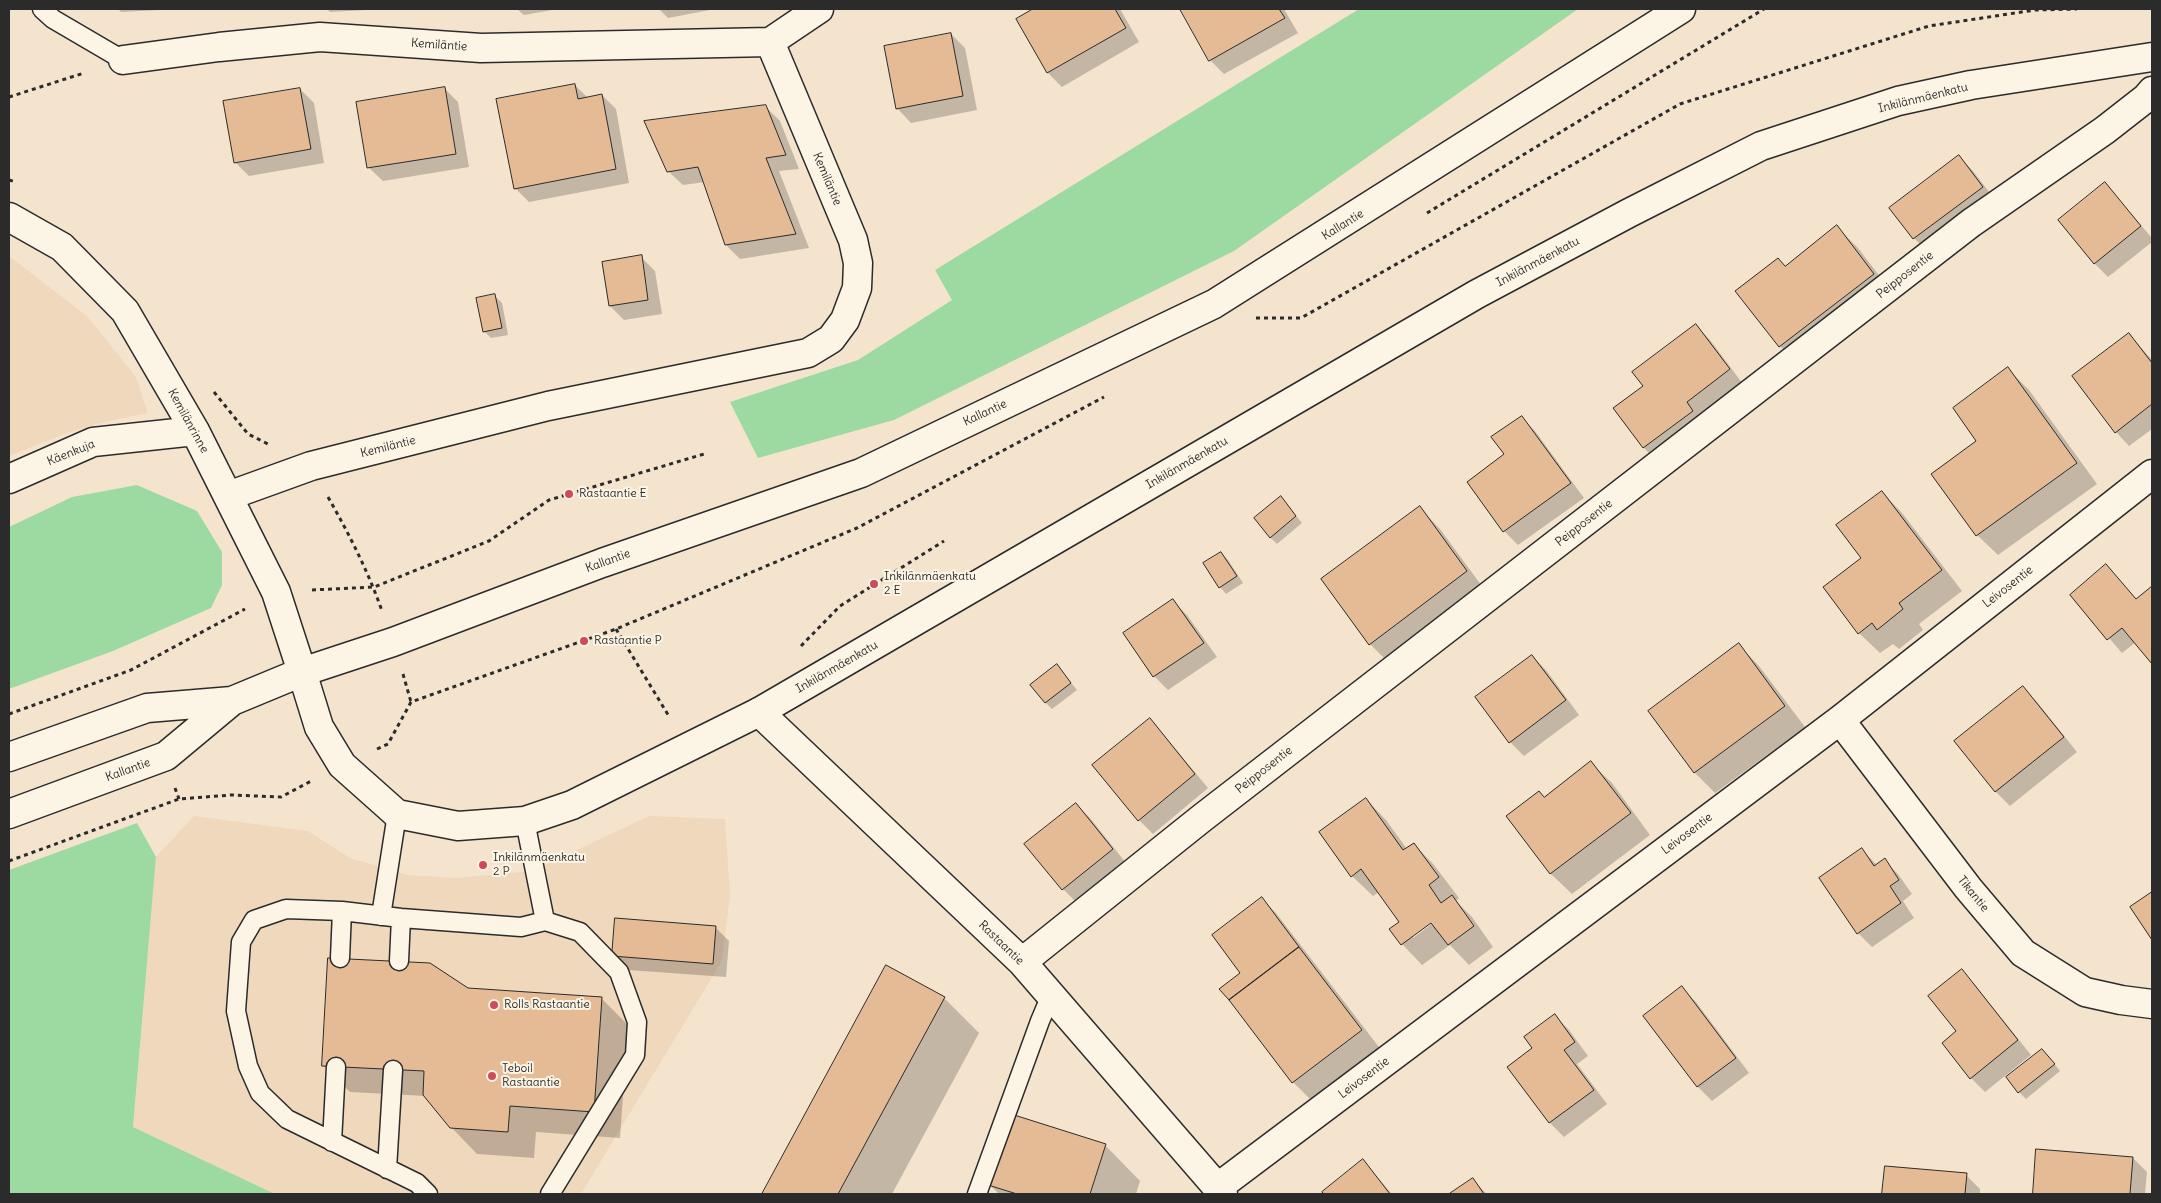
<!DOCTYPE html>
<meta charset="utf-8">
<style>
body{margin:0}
#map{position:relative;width:2161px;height:1203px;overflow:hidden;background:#f5e4cd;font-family:Delius,sans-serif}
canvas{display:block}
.frame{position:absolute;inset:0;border:10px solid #2b2b2b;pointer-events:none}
</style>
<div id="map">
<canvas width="2161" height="1203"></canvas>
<div class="frame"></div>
</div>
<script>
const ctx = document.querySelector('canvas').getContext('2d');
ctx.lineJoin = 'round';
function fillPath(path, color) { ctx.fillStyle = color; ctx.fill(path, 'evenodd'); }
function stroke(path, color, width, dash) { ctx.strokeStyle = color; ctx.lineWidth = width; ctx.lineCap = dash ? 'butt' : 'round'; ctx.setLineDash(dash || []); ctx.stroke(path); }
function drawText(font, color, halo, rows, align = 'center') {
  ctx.font = font + ' Delius,sans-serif'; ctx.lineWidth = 4; ctx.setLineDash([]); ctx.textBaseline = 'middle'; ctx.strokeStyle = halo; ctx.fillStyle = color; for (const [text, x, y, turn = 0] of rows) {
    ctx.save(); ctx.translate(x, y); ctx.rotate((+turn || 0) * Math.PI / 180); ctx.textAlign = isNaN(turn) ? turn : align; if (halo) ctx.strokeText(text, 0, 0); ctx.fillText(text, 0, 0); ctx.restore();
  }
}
const built = new Path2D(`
 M9 256 87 316 136 377 148 413 100 423 62 435 9 456Z
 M194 816 308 831 350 858 408 875 457 878 532 871 649 816 725 819 730 895 722 961 581 1194H275L133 1127 156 857Z`);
const green = new Path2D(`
 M1359 9H1578L1234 251 894 420 758 458 730 402 858 360 952 300 935 270Z
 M137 485 197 511 222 552V585L211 608 113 651 9 689V527L72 497Z
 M137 823 156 857 133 1127 275 1194H9V870Z`);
const shadow = new Path2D(`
 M118 9H182L121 12Z
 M327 9H387L330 12Z
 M517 9H558L524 15Z
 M659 9H715L668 18Z
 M1036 9H1120L1139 42 1062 87 1048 73 1017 19Z
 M1181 9H1284L1298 33 1224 74 1210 60Z
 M951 34 965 48 977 110 911 123 897 108Z
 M575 85 588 98 602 95 616 109 629 183 529 202 515 188Z
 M444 88 458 102 469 167 383 181 368 167Z
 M300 89 314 103 324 163 249 176 235 162Z
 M766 107 780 121 799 169 779 171 809 248 740 259 726 245 705 182 683 185 668 171Z
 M1959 157 1973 171 1996 201 1928 252 1914 238 1891 208Z
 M2105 184 2152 238V242L2108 277 2094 263Z
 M1837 227 1858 248 1894 295 1800 367 1780 346 1785 267Z
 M641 257 655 271 662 314 624 320 610 306Z
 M495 296 502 303 508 335 491 338 484 331Z
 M1696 326 1710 340 1743 384 1658 462 1644 448 1615 409 1645 386Z
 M2129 334 2152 360V429L2129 446 2116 432Z
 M2008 369 2029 390 2097 484 1998 555 1977 535 1978 441Z
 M1521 417 1535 431 1584 498 1518 545 1504 531 1469 482 1506 455Z
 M1882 492 1902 513 1962 591 1919 624 1923 630 1899 649 1893 644 1880 653 1859 633 1863 559Z
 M1287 505 1302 523 1277 544 1270 537Z
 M1420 508 1440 529 1487 593 1390 664 1370 644Z
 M1221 553 1228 560 1243 583 1226 594 1220 587Z
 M2106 566 2137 600 2152 587V662L2136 642 2122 653 2072 595Z
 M1173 601 1187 615 1217 657 1168 690 1154 676 1125 634Z
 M1739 645 1759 666 1805 727 1715 793 1695 773 1649 711Z
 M1532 656 1546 670 1579 715 1524 756 1510 742 1477 698Z
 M1057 666 1077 690 1052 709 1045 702Z
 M2023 688 2037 702 2077 752 2010 806 1996 792 1956 742Z
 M1150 720 1163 734 1208 788 1153 834 1139 820Z
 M1591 763 1612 783 1650 835 1572 894 1551 874 1507 816 1545 798Z
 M1366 799 1386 820 1407 849 1414 844 1434 865 1459 898 1456 901 1472 917 1493 947 1469 965 1450 945 1422 965 1402 944 1401 922 1379 892 1373 896 1352 876ZM1436 918 1437 920 1413 938V934Z
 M1076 804 1090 818 1126 863 1077 903 1063 889Z
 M1862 850 1877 865 1884 860 1898 874 1912 894 1903 901 1914 918 1872 947 1858 933Z
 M1262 899 1276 913 1382 1051 1313 1102 1293 1082 1242 973Z
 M715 927 729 941 726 977 628 970 614 956Z
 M887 967 944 998 979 1033 892 1194H764Z
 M1961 971 1975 985 2031 1055 1985 1092 1971 1078 1943 1043 1958 1031Z
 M1682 988 1696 1002 1749 1073 1712 1101 1698 1087 1645 1016Z
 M602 999 628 1025 620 1138 536 1132 534 1158 477 1154 451 1127 426 1096 350 1092 324 1066Z
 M1555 1016 1569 1030 1588 1056 1577 1064 1607 1104 1564 1137 1550 1123 1509 1067 1533 1048Z
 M2049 1057 2060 1071 2026 1099 2019 1092Z
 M1105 1145 1140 1181 1136 1194H999L990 1185Z
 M2037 1151 2133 1158 2147 1172 2145 1194H2034Z
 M1363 1161 1392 1194H1326L1324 1192Z
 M1886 1167 1966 1175 1980 1189V1194H1884Z
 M1473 1180 1487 1194H1451Z`);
const building = new Path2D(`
 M1033 9H1115L1126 28 1047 73 1016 19Z
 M1180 9H1279L1285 18 1209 61Z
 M951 33 963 96 896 109 884 46Z
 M575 84 578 99 602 94 616 169 514 189 496 99Z
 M445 87 456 154 367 168 356 102Z
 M300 88 311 149 234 163 223 101Z
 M766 105 786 155 766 158 796 234 725 245 698 167 667 172 644 121Z
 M1959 155 1983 187 1913 239 1889 208Z
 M2105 182 2141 226 2094 264 2058 220Z
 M1837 225 1874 274 1779 347 1735 291 1778 258 1785 266Z
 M642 255 648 300 609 306 602 262Z
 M495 294 502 328 483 332 476 298Z
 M1696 324 1730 369 1687 402 1693 411 1643 448 1613 408 1643 386 1632 372Z
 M2129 333 2152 363V404L2115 433 2072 376Z
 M2008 367 2077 463 1976 536 1931 474 1976 441 1953 408Z
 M1522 416 1571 483 1503 532 1467 482 1504 454 1491 437Z
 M1882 491 1942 570 1899 603 1903 609 1877 630 1872 623 1858 634 1823 587 1861 558 1836 525Z
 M1281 496 1296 516 1270 538 1254 518Z
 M1420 506 1467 571 1369 645 1321 579Z
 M1221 552 1237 576 1219 588 1203 563Z
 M2106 564 2136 599 2152 586V664L2122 628 2107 640 2070 595Z
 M1173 599 1204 643 1153 677 1123 633Z
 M1739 643 1785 706 1694 773 1648 711Z
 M1532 655 1566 700 1509 743 1475 697Z
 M1057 664 1071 683 1045 703 1030 685Z
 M2023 686 2064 737 1995 792 1954 741Z
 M1150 718 1195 774 1138 821 1092 765Z
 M1591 761 1631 813 1550 874 1506 816 1539 791 1544 797Z
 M1366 798 1403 850 1414 843 1439 877 1429 885 1441 903 1452 895 1474 926 1448 945 1431 923 1401 945 1389 929 1399 922 1361 869 1351 877 1319 832Z
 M1076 803 1113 849 1062 890 1024 844Z
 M1862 848 1874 866 1885 858 1899 880 1890 886 1901 903 1857 934 1819 878Z
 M2152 892V940L2130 907Z
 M1262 897 1299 947 1229 1000 1219 989 1240 973 1212 935Z
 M615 918 716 926 713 964 612 956Z
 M1299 947 1362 1030 1292 1083 1229 1000Z
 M328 958 430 963 468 988 602 997 594 1112 510 1106 508 1132 450 1128 423 1095 424 1071 322 1066Z
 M886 965 945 997 838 1194H762Z
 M1962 969 2018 1040 1970 1079 1942 1043 1956 1031 1928 996Z
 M1682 986 1736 1058 1697 1087 1643 1016Z
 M1555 1014 1575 1042 1564 1050 1594 1090 1549 1123 1507 1067 1532 1048 1524 1037Z
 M2042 1049 2055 1064 2018 1093 2006 1077Z
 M1011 1114 1106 1144 1090 1194H1017L988 1185Z
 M2036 1149 2133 1157 2130 1194H2033Z
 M1363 1159 1390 1194H1324L1322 1192Z
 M1885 1166 1967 1173 1965 1194H1882Z
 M1473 1178 1484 1194H1449Z`);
const path = new Path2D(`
 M9 97 84 73
 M9 180 16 182
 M1427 213 1764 9
 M1256 318H1301L1680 104 1929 26 2035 10 2077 9
 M214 392 248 434 268 444
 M328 497C349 534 368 571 382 611
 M312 590 374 587 489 541 549 500 704 454
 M616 629 670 718
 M801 646 840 606 944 541
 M403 674 411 702
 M9 714 131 670 245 609
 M377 749 388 744 411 702 616 629 857 528 1104 397
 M175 788 179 799
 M9 861 179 799 231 795 281 797 313 780`);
const service = new Path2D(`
 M42 9 53 19 123 60
 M525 821 545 921
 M381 916 397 814
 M340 958 342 911
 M399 961 401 918
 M332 1142 336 1067
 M387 1169 393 1070
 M428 1194 417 1183 287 1119 260 1093 248 1066 236 1011 241 942 254 920 286 909 342 911 401 918 521 927 545 921 580 932 619 972 637 1022 635 1055 550 1194
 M977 1194 1040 1021 1051 995`);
const minor = new Path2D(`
 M770 42 819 9
 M123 60 219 47 320 37 481 48 770 42 853 240 858 263 857 288 845 320 831 339 808 353 548 406 311 466 228 496
 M9 217 62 247 125 311 195 431 276 592 302 672
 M9 479 93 442 195 431
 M759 712 1022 962 1223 1194
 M1840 720 1968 888 2023 953 2085 992 2121 1000 2152 1004
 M1022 962 1202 818 1971 223 2105 130 2146 98 2152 91
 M1217 1188 1840 720 2152 474`);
const tertiary = new Path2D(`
 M302 672 319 727 342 765 397 814 458 826 525 821 572 805 759 712 1477 294 1629 213 1761 146 1898 101 1971 85 2152 57`);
const secondary = new Path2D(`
 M9 757 147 708 232 701 302 672 393 642 602 563 861 473 1214 304 1681 9
 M9 814 166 756 232 701`);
const markers = [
 [569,494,5,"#d1495b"],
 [874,584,5,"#d1495b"],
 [584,641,5,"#d1495b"],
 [483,865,5,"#d1495b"],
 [494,1005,5,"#d1495b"],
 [492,1076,5,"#d1495b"]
];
const streetNames = [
 ["Kemiläntie",439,45,4],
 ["Inkilänmäenkatu",1923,98,-14],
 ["Kemiläntie",827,179,67],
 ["Kallantie",1343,225,-32],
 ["Inkilänmäenkatu",1538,262,-28],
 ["Peipposentie",1905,275,-38],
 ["Kallantie",985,413,-25],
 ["Kemilänrinne",188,421,61],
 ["Kemiläntie",388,447,-14],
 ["Käenkuja",71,453,-22],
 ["Inkilänmäenkatu",1187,463,-30],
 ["Peipposentie",1584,523,-38],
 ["Kallantie",608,561,-20],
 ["Leivosentie",2008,587,-38],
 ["Inkilänmäenkatu",837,667,-30],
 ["Kallantie",128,770,-20],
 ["Peipposentie",1264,770,-38],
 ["Leivosentie",1687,834,-37],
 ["Tikantie",1973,894,51],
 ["Rastaantie",1001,943,44],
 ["Leivosentie",1364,1078,-37]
];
const poiNames = [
 ["Rastaantie E",579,494],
 ["Inkilänmäenkatu",884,577],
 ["2 E",884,591],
 ["Rastaantie P",594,641],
 ["Inkilänmäenkatu",493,858],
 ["2 P",493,872],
 ["Rolls Rastaantie",504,1005],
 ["Teboil",502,1069],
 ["Rastaantie",502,1083]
];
fillPath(built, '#f0d8bc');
fillPath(green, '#9ddaa2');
fillPath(shadow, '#0003');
fillPath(building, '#e5bb95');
stroke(building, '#2b2b2b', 1);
stroke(service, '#2b2b2b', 21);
stroke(minor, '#2b2b2b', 31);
stroke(tertiary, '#2b2b2b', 31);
stroke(secondary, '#2b2b2b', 31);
stroke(path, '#2b2b2b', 3, [4, 4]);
stroke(service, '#fcf5e5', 18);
stroke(minor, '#fcf5e5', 28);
stroke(tertiary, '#fcf5e5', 28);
stroke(secondary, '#fcf5e5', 28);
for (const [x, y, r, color] of markers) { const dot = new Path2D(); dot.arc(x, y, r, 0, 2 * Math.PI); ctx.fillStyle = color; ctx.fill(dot); stroke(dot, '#fcf5e5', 2); }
drawText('12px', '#2b2b2b', '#fcf5e5', streetNames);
drawText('12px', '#2b2b2b', '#fcf5e5', poiNames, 'left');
</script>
